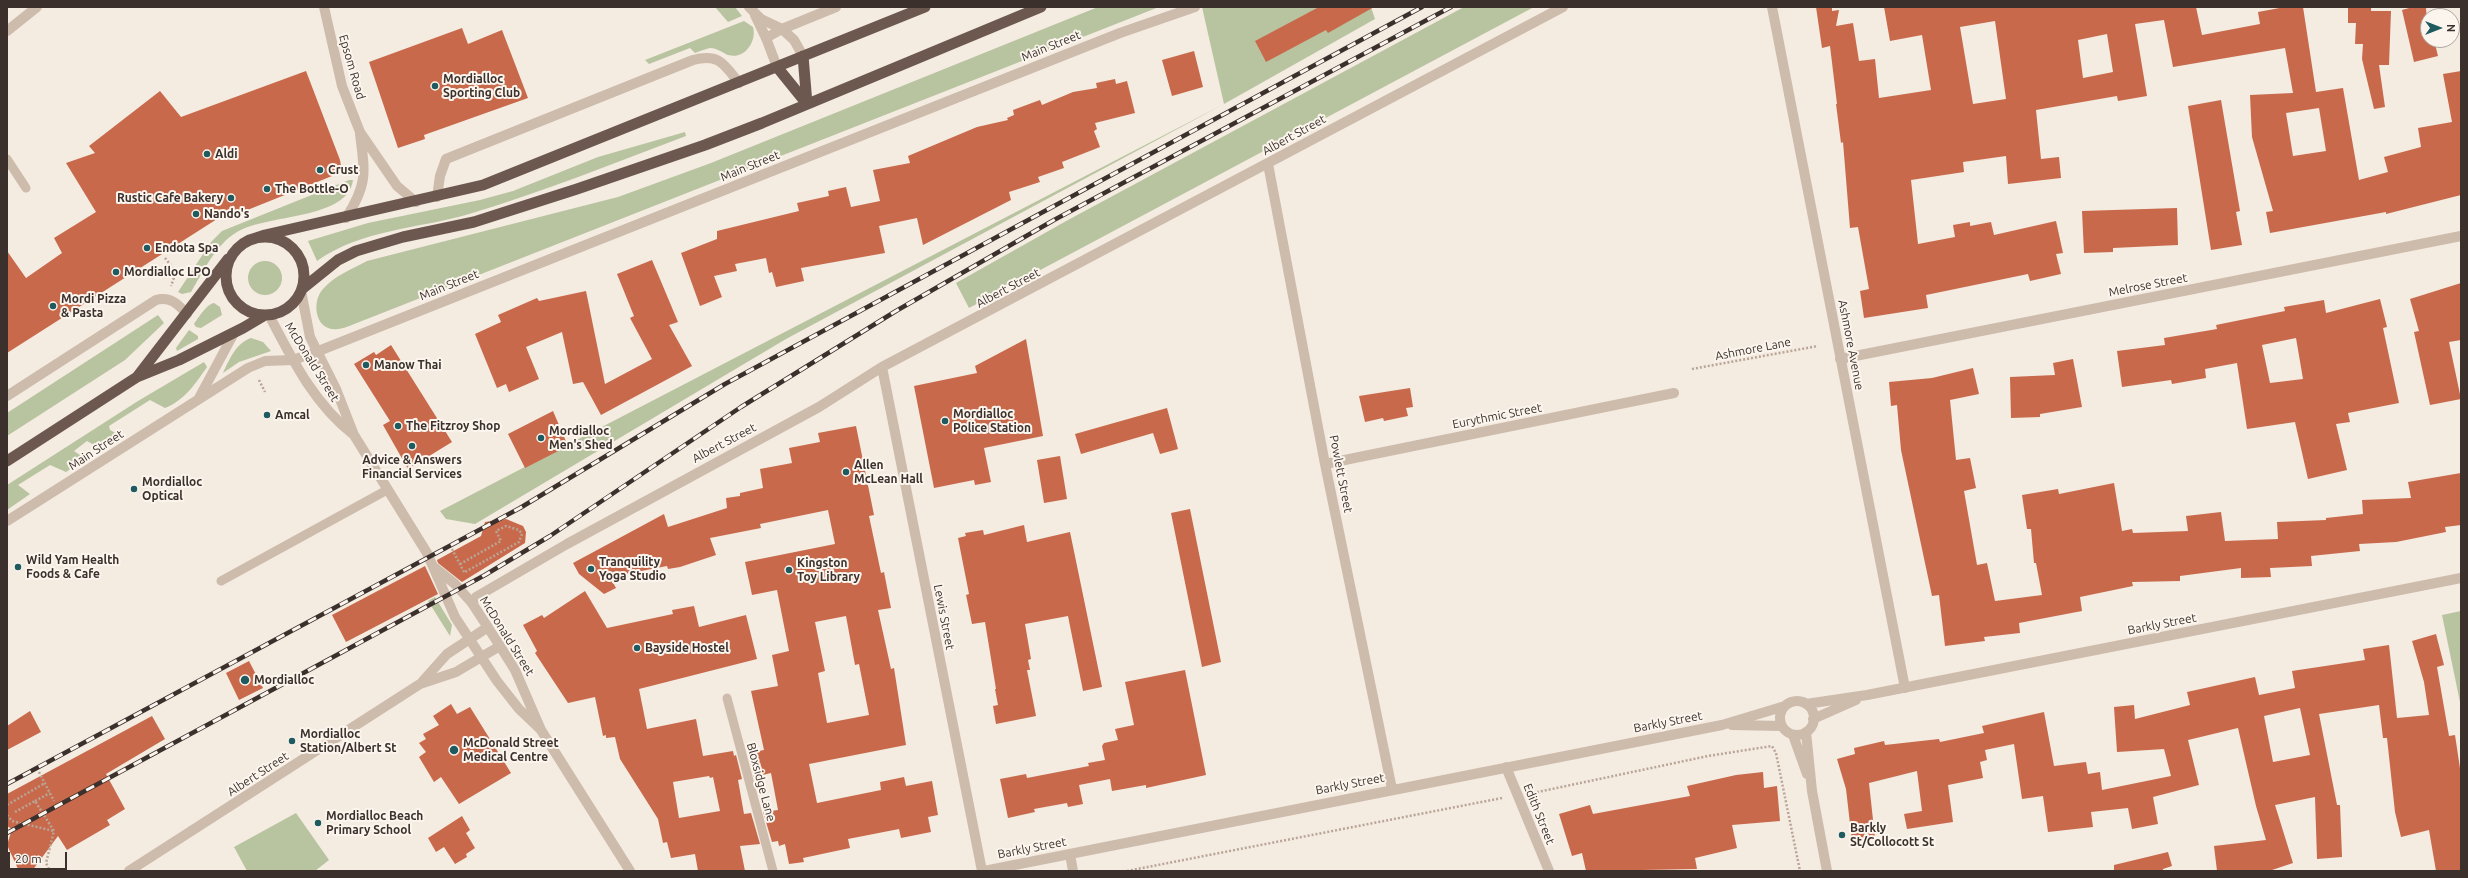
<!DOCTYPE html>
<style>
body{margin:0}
#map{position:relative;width:2468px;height:878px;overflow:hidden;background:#f4ebe1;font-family:Ubuntu,sans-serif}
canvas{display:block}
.frame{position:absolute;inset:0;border:8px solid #3b302b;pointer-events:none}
.north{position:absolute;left:2420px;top:8px;width:40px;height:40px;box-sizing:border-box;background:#fbf5ee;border:1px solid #aea6a0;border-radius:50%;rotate:90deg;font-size:11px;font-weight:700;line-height:16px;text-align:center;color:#3b302b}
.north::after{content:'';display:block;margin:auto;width:14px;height:18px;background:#1f5a5e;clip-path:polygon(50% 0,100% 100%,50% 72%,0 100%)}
.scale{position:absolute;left:8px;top:852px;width:59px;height:18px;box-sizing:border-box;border:2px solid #3b302b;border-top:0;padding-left:5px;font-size:12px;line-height:14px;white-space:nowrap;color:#3b302b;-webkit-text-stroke:3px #fbf5ee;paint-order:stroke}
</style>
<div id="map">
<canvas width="2468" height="878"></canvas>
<div class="frame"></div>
<div class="north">N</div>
<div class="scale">20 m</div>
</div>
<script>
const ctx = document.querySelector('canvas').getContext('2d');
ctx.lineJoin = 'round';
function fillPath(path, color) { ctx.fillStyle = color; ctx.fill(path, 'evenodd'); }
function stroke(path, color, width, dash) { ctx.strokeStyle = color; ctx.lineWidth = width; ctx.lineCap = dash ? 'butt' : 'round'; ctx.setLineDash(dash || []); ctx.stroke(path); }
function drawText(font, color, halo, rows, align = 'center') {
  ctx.font = font + ' Ubuntu,sans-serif'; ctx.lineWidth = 4; ctx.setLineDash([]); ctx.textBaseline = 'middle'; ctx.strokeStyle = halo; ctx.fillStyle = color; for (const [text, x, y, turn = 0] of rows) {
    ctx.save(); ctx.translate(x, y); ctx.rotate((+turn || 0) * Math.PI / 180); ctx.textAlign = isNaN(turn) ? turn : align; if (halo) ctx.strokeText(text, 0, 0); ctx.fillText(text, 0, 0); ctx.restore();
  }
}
const green = new Path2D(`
 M715 7H735L742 16 728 22Z
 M1098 7H1159L367 319C358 322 347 328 338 329 315 332 311 302 323 289 334 276 352 269 367 261L618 197 711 163Z
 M1202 7H1371L1375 19 1224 104 786 339 475 524 446 519 440 511 1224 104Z
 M1464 7H1534L969 308 956 283 1068 220Z
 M744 21 753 27C757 41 745 60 728 55 723 53 717 48 710 48 705 49 700 51 695 53L690 48 649 64 645 60Z
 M685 132 686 136C614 163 543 192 469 214 418 229 362 229 317 261L308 241 368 223 480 200 513 191 598 157Z
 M349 180H353C348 220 266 214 237 232 216 244 203 272 191 292L182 294 178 292 211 242 222 231Z
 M248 278a17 17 0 1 1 34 0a17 17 0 1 1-34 0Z
 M214 303 220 307 222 315 201 328 196 327 194 324C198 318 207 304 214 303Z
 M158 315 164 323 125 360 7 436V413Z
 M189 330 198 336V339L177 351 176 348Z
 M251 338 263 342 271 351 239 362 223 373C229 360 236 343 251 338Z
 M204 362 207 367C195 384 185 400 165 408L150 400 109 426 110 430 121 436 101 449 87 441 74 451 86 459 66 472 50 465 18 485 30 494 7 510V485L138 401Z
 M435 597 452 625 450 636 428 601Z
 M2461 611V707L2442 615Z
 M296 813 329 860 315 871H247L234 847Z`);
const building = new Path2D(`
 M1319 7H1374L1328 33 1326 30 1266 62 1255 41Z
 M1816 7H1832V11L1839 10 1836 26 1853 23 1859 61 1875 59 1879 98 1931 90 1922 35 1890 41 1884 7H2196L2202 35 2260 24 2258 12 2285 7H2303L2316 92 2343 88 2359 180 2388 172 2384 157 2421 147 2418 128 2452 122 2443 74 2461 71V195L2386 214V212L2270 233 2266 212 2273 211 2252 137 2250 95 2293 93 2285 48 2173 67 2164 20 2135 24 2147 96 2118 101 2117 96 2036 110 2041 159 2059 157 2061 178 2008 184 2006 156 1963 162 1964 172 1911 180 1918 244 1955 237 1953 225 1970 222V226L1991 222 1994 235 2056 221 2063 253 2056 254 2061 274 2030 281 2028 274 1926 295 1928 308 1864 318 1860 291 1869 289 1858 227 1850 228 1843 142 1841 143 1836 104H1837L1830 46 1822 48ZM1995 21 2006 99 1973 104 1960 27ZM2107 34 2113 72 2083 78 2078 40ZM2319 108 2326 151 2293 156 2286 113Z
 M2348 7H2371V11H2391L2389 65H2379L2385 107 2374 109 2362 59 2363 44H2355L2356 23H2348Z
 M2413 7H2426L2428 40H2434L2438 56 2414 62 2402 10Z
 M462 28 468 44 502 30 528 98 424 135 425 139 398 148 369 62Z
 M1194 51 1203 87 1172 96 1162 60Z
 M306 71 340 160 341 166 337 174 230 217 228 212 7 353V251L26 278 62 253 54 238 96 212 66 163 95 153 89 146 160 91 181 117Z
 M1115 79 1116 84 1127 81 1135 113 1095 123 1097 129 1094 131 1100 147 1062 162 1064 168 1038 177 1040 182 1009 192 1011 200 923 245 917 218 879 226 885 253 801 268 804 281 776 287 772 272 769 273 766 258 735 264 737 271 714 276 722 297 700 306 681 253 717 239V231L799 211 797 203 829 196 828 191 846 187 851 207 880 201 873 170 910 163 908 156 977 127 1008 120 1007 118 1014 115 1013 110 1040 100 1042 105 1073 92 1097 88 1096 83Z
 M2221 100 2240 211 2236 212 2242 245 2211 250 2188 106Z
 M2177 208 2178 245 2113 248V252L2084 253 2082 211Z
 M652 260 678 322 669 325 692 366 601 415 583 382 573 384 562 332 526 347 539 379 509 392 506 384 497 388 475 334 501 322 498 315 537 298 539 301 586 291 605 384 652 359 630 318 634 316 617 274Z
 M2461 283V340L2449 342 2461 399 2430 405 2414 332 2419 331 2410 299Z
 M2380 299 2387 327 2383 328 2399 403 2348 413 2350 422 2336 424 2347 470 2308 479 2295 422 2247 429 2237 363 2205 369 2206 378 2172 384 2171 380 2122 387 2117 351 2165 345 2164 338 2217 329 2216 325 2285 311 2284 307 2324 300 2326 313ZM2296 338 2303 379 2270 383 2262 345Z
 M1026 339 1043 436 984 448 991 482 975 485 974 480 934 488 914 386 977 373 975 366Z
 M391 345 452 442 408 469 383 425 390 421 354 364 374 352 376 355Z
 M2073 359 2082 407 2040 414V417L2011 418 2010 377 2055 375 2053 363Z
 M1973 368 1979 394 1950 400 1956 460 1970 458 1976 488 1964 491 1977 565 1987 563 1995 601 2042 595 2036 563H2034L2031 529H2027L2022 495 2058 489 2059 494 2114 483 2122 531 2132 529 2133 533 2188 531 2186 516 2221 512 2225 541 2278 539 2277 522 2326 520V518L2363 514 2362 500 2411 498 2408 482 2461 473V525L2445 527 2446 532 2396 542 2359 544 2360 551 2311 556 2312 566 2270 568 2271 577 2241 578V568L2180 576V581L2132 582 2133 586 2080 597 2082 611 2019 623 2020 633 1984 637 1985 641 1945 646 1939 595 1932 596 1901 450 1897 405 1891 406 1889 382 1932 378Z
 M1410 388 1413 407 1406 408 1408 416 1384 421 1383 418 1365 422 1359 396Z
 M1167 408 1178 449 1160 454 1153 433 1081 454 1075 434Z
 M553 411 568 446 525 468 508 434Z
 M856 426 874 515 869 516 881 573 884 572 891 608 878 610 891 669 894 668 906 745 809 764 817 803 881 790 880 782 904 777 906 786 932 781 938 815 928 817 931 832 901 838 899 829 848 839 850 848 803 858 804 862 789 864 785 844 779 846 778 841 772 842 763 812 778 810 771 773 754 777 748 753 764 750 751 691 778 686 772 655 789 651 777 590 752 595 745 562 835 544 828 510 760 524 761 528 710 538 716 555 680 567 668 569 667 566 610 577 616 588 604 594 579 574 573 563 664 514 668 527 727 508 726 498 740 496V493L763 488 760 469 792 463 789 448 820 442 818 433ZM846 616 855 665 859 664 869 715 827 723 818 673 825 671 815 622Z
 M1060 456 1067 499 1044 503 1037 460Z
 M1190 509 1221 662 1202 667 1171 513Z
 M506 519 523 526 526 532 525 543 462 582 438 563 437 560 481 536 485 522Z
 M1024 525 1027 542 1070 532 1102 687 1083 691 1068 616 1025 624 1031 659 1028 660 1030 670H1027L1036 716 996 724 993 706 998 705 995 689H996L985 622 972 624 966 595 969 594 958 538 966 536 965 533 983 530 984 535Z
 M425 566 438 594 346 642 332 615Z
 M585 591 607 628 673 614 672 610 694 606 699 627 746 615 757 659 639 689 647 729 696 719 703 756 733 751 734 756 736 755 742 779 738 780 744 814 751 813 760 844 740 846 745 871H698L695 854 671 858 667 842 663 843 658 819 620 759 615 737 606 738V735L603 736 595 697 568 703 535 653 537 651 523 625 542 615 544 618ZM709 776 710 778 713 777 720 811 679 818 673 782Z
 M2436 634 2444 665 2437 667 2449 736 2455 735 2461 775V871H2436L2429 830 2401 837 2395 812 2387 738H2383L2379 705 2319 714 2337 805H2340L2342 857 2317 859 2315 797 2275 805 2293 863 2269 871H2217L2214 846 2266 840 2256 806 2238 728 2188 740 2199 785 2153 797 2158 824 2132 829 2128 808 2091 812 2093 827 2048 832 2043 796 2022 799 2014 744 1985 750 1987 760 1980 762 1983 778 1948 785 1953 822 1907 829 1904 814 1922 811 1917 771 1869 783 1875 838 1852 841 1846 789 1837 759 1855 754 1854 748 1884 741 1885 745 1939 739 1940 742 1984 733 1982 726 2044 712 2054 766 2086 762 2088 774 2100 772 2102 790 2171 776 2164 749 2117 752 2114 707 2134 705 2135 719 2190 705 2187 692 2255 677 2259 695 2295 688 2292 671 2365 660 2363 649 2389 645 2397 718 2429 715 2424 682 2412 641ZM2300 708 2310 755 2273 762 2264 716Z
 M249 661 263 688 239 700 226 673Z
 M1185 670 1206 775 1146 788V785L1112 791 1110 779 1079 785 1083 804 1068 807 1067 803 1034 809 1035 812 1008 818 1000 779 1026 774 1027 778 1089 766 1088 763 1105 760 1102 746 1104 743 1118 740 1115 729 1134 725 1125 682Z
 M451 704 457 714 470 707 511 773 459 804 441 777 434 782 419 757 426 752 419 743 426 739 423 734 439 725 433 716Z
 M30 711 41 732 7 750V726Z
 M152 716 165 739 106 774 125 809 107 820 110 825 67 850 58 836 32 871H19L7 845 12 829 7 826V794Z
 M1763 772 1764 788 1777 786 1780 821 1732 825 1737 848 1695 858 1697 869 1586 871 1582 853 1572 856 1559 814 1590 805 1593 814 1690 796 1687 786 1736 775Z
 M462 816 470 830 466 833 475 848 466 854 467 857 455 864 444 847 436 852 428 838Z
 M2168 852 2172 866 2163 869V871H2114V865Z`);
const path = new Path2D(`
 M165 258 176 272 171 286
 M1692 369 1818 346
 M259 380 265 392
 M452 549 464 572
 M460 564 501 541 496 531 506 526 519 530 522 534 519 542 465 572
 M39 772 54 801
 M1533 793 1708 756 1772 746 1776 753 1800 871
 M35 801 50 793
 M7 805 45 783
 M15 812 35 801 54 831 46 863 50 871
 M7 815 12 821 54 831
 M1127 871 1502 798`);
const service = new Path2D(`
 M7 159 26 188
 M221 581 387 490
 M727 698 773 871`);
const minor = new Path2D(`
 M324 7 342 86 360 132 397 186 416 202
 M749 7 761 19 782 29
 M1772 7 1905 688
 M755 15 766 38
 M7 31 37 7
 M1268 164 1325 464 1392 789
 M437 197 440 176 446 159 693 60C719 53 724 64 739 83
 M346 218C368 184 365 172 360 134
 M316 352 1120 33 1195 7
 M1840 359 2461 236
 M882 367 982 871
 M7 396 156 300C170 296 178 304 187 314
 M199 398 234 333
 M1325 464 1674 393
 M7 521 248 368 265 361 293 360
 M472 603 476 597 567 544 819 407 882 367 1563 7
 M1780 718a17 17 0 1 1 34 0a17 17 0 1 1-34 0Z
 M1806 704 1867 695 2461 578
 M1813 719 1856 700
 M1732 725 1782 726
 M1806 732 1812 791 1827 871
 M1793 735 1807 774
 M1506 767 1549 871
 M1070 854 1073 871
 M984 871 1722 725 1785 706`);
const tertiary = new Path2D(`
 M782 29 794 40 803 56
 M777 67 766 38 782 29 836 7
 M301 291 310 337 336 389 354 435 427 553 455 617 497 681 519 709 541 730
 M269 315C292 359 314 404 354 435
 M293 360 316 352
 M435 568 455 584 472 603 500 646 515 670 541 730 630 871
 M422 682 447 654 488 627
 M129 871 420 684 456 672 500 646`);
const trunk = new Path2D(`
 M803 56 807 104
 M777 67 807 104
 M226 276a39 39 0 1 1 78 0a39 39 0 1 1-78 0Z
 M250 240 265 235 483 185 925 7
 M302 289 338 260 356 251 403 237 474 222 577 189 705 145 762 123 1041 7
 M137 377 228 259
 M7 461 137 377 179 360 243 328 265 315`);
const rail = new Path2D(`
 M7 784 520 508 725 384 1422 7
 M7 833 485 575 550 536 741 407 896 311 1054 220 1451 7`);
const markers = [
 [435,86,4,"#1f5a5e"],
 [207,154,4,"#1f5a5e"],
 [320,170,4,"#1f5a5e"],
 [267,189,4,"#1f5a5e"],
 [231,198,4,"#1f5a5e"],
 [196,214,4,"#1f5a5e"],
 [147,248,4,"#1f5a5e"],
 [116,272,4,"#1f5a5e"],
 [53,306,4,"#1f5a5e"],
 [366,365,4,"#1f5a5e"],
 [267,415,4,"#1f5a5e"],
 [945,421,4,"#1f5a5e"],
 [398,426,4,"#1f5a5e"],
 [541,438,4,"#1f5a5e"],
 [412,446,4,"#1f5a5e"],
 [846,472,4,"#1f5a5e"],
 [134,489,4,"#1f5a5e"],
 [18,567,4,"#1f5a5e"],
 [591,569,4,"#1f5a5e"],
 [789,570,4,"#1f5a5e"],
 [637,648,4,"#1f5a5e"],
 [245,680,5,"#1f5a5e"],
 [292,741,4,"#1f5a5e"],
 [454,750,5,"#1f5a5e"],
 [318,823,4,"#1f5a5e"],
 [1842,835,4,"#1f5a5e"]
];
const streetNames = [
 ["Main Street",1051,46,-22],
 ["Epsom Road",352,67,74],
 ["Albert Street",1294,135,-29],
 ["Main Street",750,166,-22],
 ["Main Street",449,285,-22],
 ["Melrose Street",2148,285,-11],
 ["Albert Street",1008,288,-28],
 ["Ashmore Avenue",1851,345,79],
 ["Ashmore Lane",1753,349,-11],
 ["McDonald Street",312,362,58],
 ["Eurythmic Street",1497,416,-11],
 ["Albert Street",724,443,-28],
 ["Main Street",96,450,-33],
 ["Powlett Street",1341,474,79],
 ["Lewis Street",944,617,79],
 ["Barkly Street",2162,624,-11],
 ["McDonald Street",507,636,58],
 ["Barkly Street",1668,722,-11],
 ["Albert Street",258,774,-33],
 ["Bloxsidge Lane",761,782,75],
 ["Barkly Street",1350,784,-11],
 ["Edith Street",1539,814,68],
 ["Barkly Street",1032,848,-11]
];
const poiNames = [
 ["Mordialloc",443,79],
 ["Sporting Club",443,93],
 ["Aldi",215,154],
 ["Crust",328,170],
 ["The Bottle-O",275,189],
 ["Rustic Cafe Bakery",223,198,"right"],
 ["Nando's",204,214],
 ["Endota Spa",155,248],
 ["Mordialloc LPO",124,272],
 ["Mordi Pizza",61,299],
 ["& Pasta",61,313],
 ["Manow Thai",374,365],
 ["Mordialloc",953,414],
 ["Police Station",953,428],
 ["Amcal",275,415],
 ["The Fitzroy Shop",406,426],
 ["Mordialloc",549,431],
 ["Men's Shed",549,445],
 ["Advice & Answers",412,460,"center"],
 ["Financial Services",412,474,"center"],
 ["Allen",854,465],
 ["McLean Hall",854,479],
 ["Mordialloc",142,482],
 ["Optical",142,496],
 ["Wild Yam Health",26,560],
 ["Foods & Cafe",26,574],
 ["Tranquility",599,562],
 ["Yoga Studio",599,576],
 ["Kingston",797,563],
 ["Toy Library",797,577],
 ["Bayside Hostel",645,648],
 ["Mordialloc",254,680],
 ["Mordialloc",300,734],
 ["Station/Albert St",300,748],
 ["McDonald Street",463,743],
 ["Medical Centre",463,757],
 ["Mordialloc Beach",326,816],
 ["Primary School",326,830],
 ["Barkly",1850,828],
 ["St/Collocott St",1850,842]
];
fillPath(green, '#b8c4a0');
fillPath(building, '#c8694b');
stroke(path, '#b9a596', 2.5, [2, 2]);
stroke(service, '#cdbbac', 9);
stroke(minor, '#cdbbac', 10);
stroke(tertiary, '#cdbbac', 10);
stroke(trunk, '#6c584f', 11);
stroke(rail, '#3b302b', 4.5);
stroke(rail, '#fbf5ee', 3, [9]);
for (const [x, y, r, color] of markers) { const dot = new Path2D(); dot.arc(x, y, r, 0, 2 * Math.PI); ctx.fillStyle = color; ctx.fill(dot); stroke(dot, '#fbf5ee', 1.5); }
drawText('12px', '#3b302b', '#fbf5ee', streetNames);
drawText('bold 12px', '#3b302b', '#fbf5ee', poiNames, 'left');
</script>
